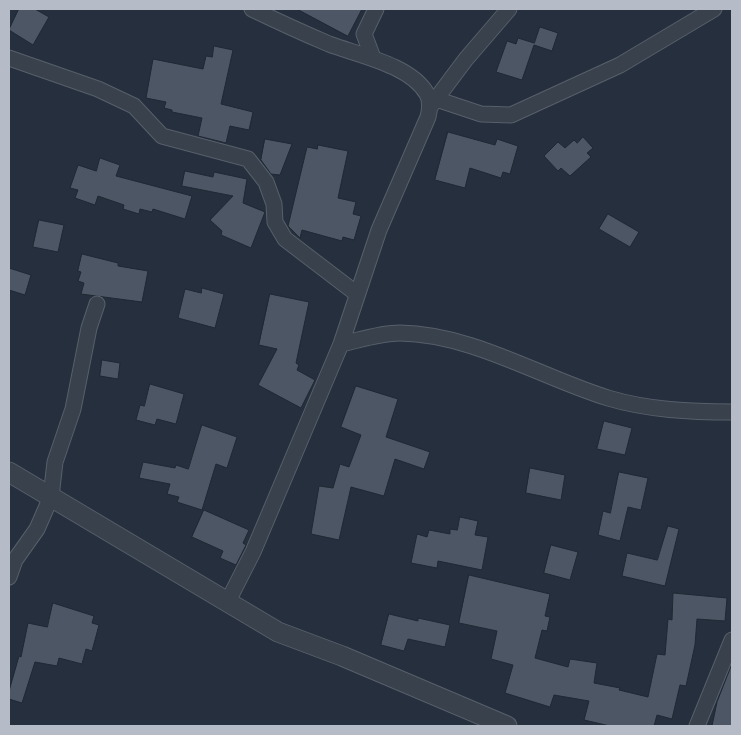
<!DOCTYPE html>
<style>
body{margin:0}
#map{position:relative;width:741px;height:735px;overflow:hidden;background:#252f3d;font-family:Lato,sans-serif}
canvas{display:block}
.frame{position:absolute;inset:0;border:10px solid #b5bcc8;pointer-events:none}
</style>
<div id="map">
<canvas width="741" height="735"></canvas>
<div class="frame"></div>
</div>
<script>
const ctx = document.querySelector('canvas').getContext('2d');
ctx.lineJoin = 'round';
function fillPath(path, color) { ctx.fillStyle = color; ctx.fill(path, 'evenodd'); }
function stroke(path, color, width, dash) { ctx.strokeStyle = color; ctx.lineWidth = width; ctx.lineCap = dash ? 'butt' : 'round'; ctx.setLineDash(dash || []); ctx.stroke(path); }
const building = new Path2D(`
 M19 9H35L49 17 33 45 9 30Z
 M297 9H362L348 36Z
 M540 27 558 33 552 51 534 45 522 80 496 72 507 41 516 44 518 38 534 43Z
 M214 46 233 50 221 104 253 112 249 130 230 126 226 143 198 136 202 118 172 112V110L164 108 166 102 146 98 153 59 203 69 206 56 212 57Z
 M448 132 495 145 497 139 518 146 510 174 503 172 501 178 470 168 465 188 435 180Z
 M583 137 593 148 587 153 591 157 570 176 561 168 558 171 544 156 558 142 565 148 574 140 577 143Z
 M265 139 292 144 280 175 271 174 261 160Z
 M318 145 348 151 338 198 356 202 353 214 361 216 354 240 343 237 342 241 302 230 300 238 288 226 307 147 317 149Z
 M100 158 120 165 116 176 192 196 185 219 153 209 152 212 140 209 139 214 123 209 124 205 98 196 95 205 75 198 78 190 70 188 78 165 96 171Z
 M185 171 213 177 214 172 247 179 243 203 265 212 251 248 221 235 222 231 210 220 233 196 182 186Z
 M608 214 639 232 630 247 599 229Z
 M39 220 64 225 58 252 33 247Z
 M82 254 118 263V266L148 271 142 302 81 294 84 283 78 281 81 272 78 271Z
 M9 268 31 275 25 295 9 290Z
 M202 288 224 294 215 328 178 318 185 289 201 293Z
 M270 294 309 302 296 363 299 365 297 370 315 380 301 408 258 385 277 349 259 345Z
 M102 360 120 363 118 379 100 376Z
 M150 384 184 394 176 424 157 419 155 425 136 420 140 405 144 406Z
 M356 386 398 399 386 437 430 452 424 469 395 459 384 496 351 487 339 540 311 534 319 486 333 488 340 464 349 467 361 435 341 427Z
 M604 421 632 428 625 455 597 449Z
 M202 425 237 437 227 468 216 464 202 510 177 502 179 497 167 494 170 484 139 478 143 462 175 468 176 465 188 469Z
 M530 468 565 475 561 500 526 493Z
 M619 472 648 478 641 510 628 507 620 541 598 535 603 511 610 513Z
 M204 510 249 530 243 543 246 545 236 565 220 558 223 551 192 537Z
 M460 517 478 521 475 535 488 537 482 570 438 561 437 568 411 563 417 534 427 537 429 530 450 534V529L457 530Z
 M668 526 679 529 665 586 622 576 627 553 657 560Z
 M551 545 578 552 570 580 544 573Z
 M469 575 550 594 545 616 550 617 547 631 542 630 535 658 568 667 570 659 597 663 594 683 620 688 619 690 648 697 657 654 665 655 668 619 672 620 673 593 727 598 725 621 697 619 695 645 686 686 680 685 672 719 657 715 654 726H610L584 720 589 701 554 695 550 707 505 693 513 665 491 659 497 631 459 623Z
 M53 603 94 616 92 623 99 625 92 651 86 649 82 664 59 658 57 666 35 662 22 703 9 699V691L19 656 21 657 28 623 47 627Z
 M389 614 418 621V618L450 625 445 647 408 639 404 651 381 645Z
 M732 664V726H712L717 702Z`);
const minor = new Path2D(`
 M9 58 98 89 134 106 162 136 248 159 266 182 274 204 275 222 285 239 357 294
 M373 58 364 34 376 9
 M436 99 481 114 511 115 620 65 714 9
 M430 107 466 59 509 9
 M341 344C360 340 380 333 400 333 472 334 540 377 608 398 648 410 691 412 732 412
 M9 577 15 560 37 529 51 497 55 462 73 409 89 328 97 304
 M227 603 253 552 341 344 379 230 428 117C430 109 431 101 427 94 411 65 358 55 329 44 303 33 277 21 252 9
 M697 726 732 640`);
const tertiary = new Path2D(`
 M9 472 278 632 342 656 507 726`);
fillPath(building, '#4c5665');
stroke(building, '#202834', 1);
stroke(minor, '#575f6b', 17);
stroke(tertiary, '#575f6b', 21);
stroke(minor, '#39414d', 15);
stroke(tertiary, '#39414d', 19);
</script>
